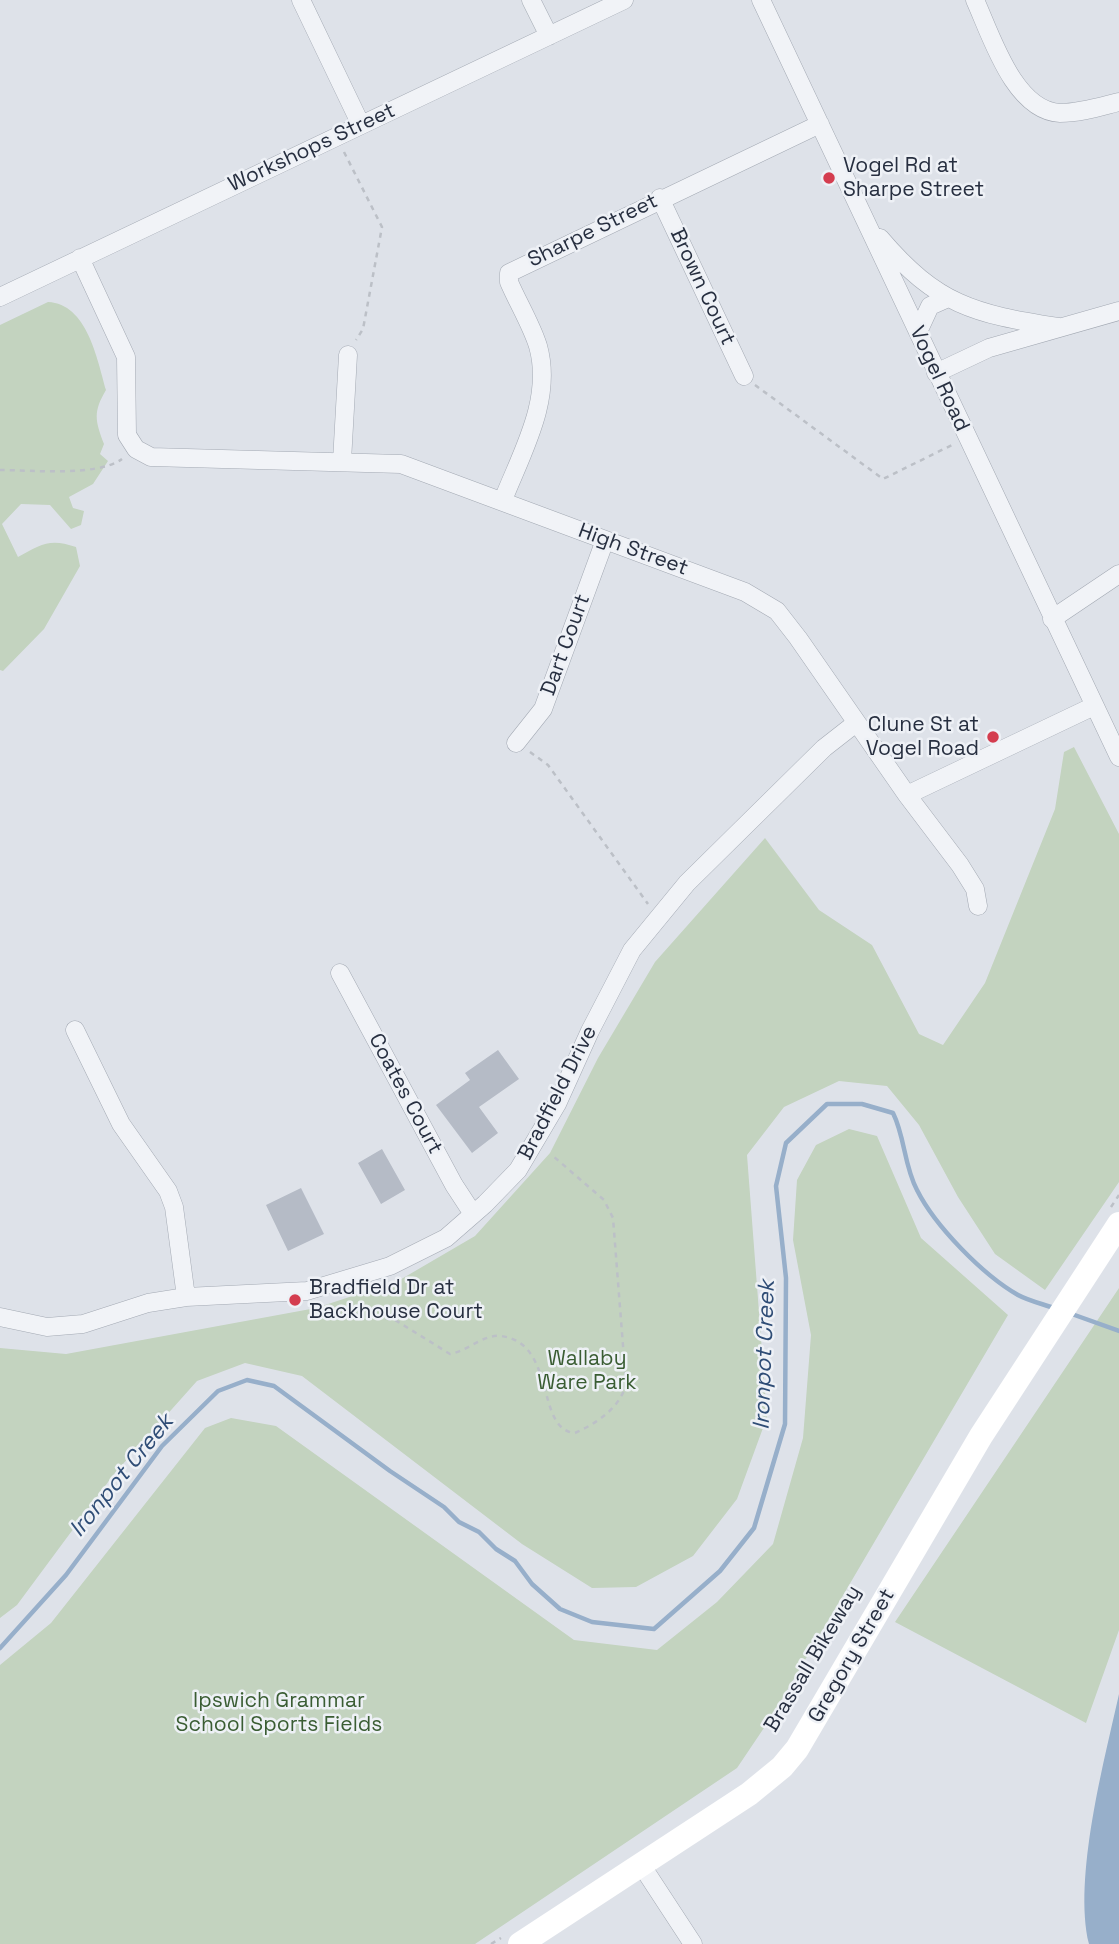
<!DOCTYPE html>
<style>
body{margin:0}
canvas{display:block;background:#dee2e9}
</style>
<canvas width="1119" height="1944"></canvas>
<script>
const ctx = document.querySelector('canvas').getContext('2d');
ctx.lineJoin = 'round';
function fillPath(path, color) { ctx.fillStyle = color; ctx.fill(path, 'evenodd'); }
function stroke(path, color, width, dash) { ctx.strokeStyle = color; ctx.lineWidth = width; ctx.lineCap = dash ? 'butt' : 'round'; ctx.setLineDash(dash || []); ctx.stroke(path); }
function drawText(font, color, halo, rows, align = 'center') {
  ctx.font = font + ' "Space Grotesk",sans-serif'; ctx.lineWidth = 5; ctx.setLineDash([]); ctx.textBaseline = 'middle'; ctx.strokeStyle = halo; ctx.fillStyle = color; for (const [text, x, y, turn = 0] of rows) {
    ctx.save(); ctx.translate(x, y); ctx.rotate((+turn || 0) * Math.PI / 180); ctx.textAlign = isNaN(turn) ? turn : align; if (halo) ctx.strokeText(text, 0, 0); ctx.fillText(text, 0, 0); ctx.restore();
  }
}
const green = new Path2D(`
 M48 302C87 304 97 358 106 390 93 412 95 420 104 444L100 454 108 461 93 484 69 497 73 508 84 511 81 525 71 529 50 505 21 504 2 524 18 557C41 544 50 538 76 547L80 566 44 629 3 671 0 670V325Z
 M1074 747 1119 834V1182L1045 1290 995 1254 958 1197 919 1125 887 1086 839 1081 784 1107 747 1155 767 1417 737 1499 693 1556 636 1587 592 1588 522 1544 302 1376 245 1363 197 1381 114 1474 17 1605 0 1618V1348L66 1354 316 1308 398 1281 475 1236 550 1153 598 1058 655 962 765 838 819 910 872 945 919 1034 943 1045 985 983 1055 809 1064 752Z
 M849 1129 877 1136 921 1238 1008 1315 772 1716 737 1768 475 1944H0V1665L51 1623 205 1428 231 1418 276 1426 574 1640 657 1650 717 1602 773 1544 803 1438 811 1335 793 1240 797 1180 816 1145Z
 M1119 1288V1630L1086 1723 895 1622Z`);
const water = new Path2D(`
 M1119 1694V1944H1089C1073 1878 1104 1762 1119 1694Z`);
const stream = new Path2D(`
 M1069 1313 1119 1331
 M0 1648 66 1575 162 1446 218 1391 247 1380 274 1386 390 1471 444 1507 459 1522 479 1532 496 1549 515 1561 532 1584 560 1609 592 1622 654 1629 720 1571 754 1528 785 1424 786 1278 776 1186 786 1143 827 1104H862L893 1113C905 1137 904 1166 917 1190 935 1226 983 1275 1018 1295 1029 1301 1043 1304 1054 1308`);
const building = new Path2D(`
 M498 1050 519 1079 479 1107 498 1133 472 1153 436 1105 470 1080 465 1073Z
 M382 1149 405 1190 381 1204 358 1163Z
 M301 1188 324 1234 288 1251 266 1205Z`);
const path = new Path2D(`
 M344 152 382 227 363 329 356 340
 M755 385 883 479 954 444
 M0 470C31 470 97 477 122 459
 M530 752 548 765 648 904
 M1111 1207 1119 1195
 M326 1310 395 1320 450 1354C468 1351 483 1334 501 1336 557 1343 535 1430 575 1433 597 1423 620 1408 626 1384L613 1218 604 1200 553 1156
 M491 1944 501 1938`);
const street = new Path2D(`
 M301 0 361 125
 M531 0 549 36
 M761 0 1119 757
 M975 0C991 35 1014 111 1060 113 1080 113 1099 107 1119 102
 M660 198 744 376
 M880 238C937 305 974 314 1058 327
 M80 258 126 357 127 435 136 449 151 457 401 464 745 592 777 611 798 638 907 795 960 865 975 889 978 906
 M0 297 624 0
 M918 332 930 306 948 298
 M936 373 989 348 1119 311
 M342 461 348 355
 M503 500C522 452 553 399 538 346 531 324 518 303 509 282V273L820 124
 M1052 619 1119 574
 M516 743 543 709 605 540
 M907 795 1094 706
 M340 973 454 1185 473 1214
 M75 1030 121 1124 168 1191 174 1207 186 1297
 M0 1317 47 1327 83 1324 148 1303 186 1297 307 1291 390 1266 446 1238 485 1204 518 1170 557 1104 590 1031 632 950 687 883 824 748 856 723
 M642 1866 693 1944`);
const secondary = new Path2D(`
 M520 1944 749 1794 782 1767 797 1749 981 1436 1119 1224`);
const markers = [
 [829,178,7,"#d43d4f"],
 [993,737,7,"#d43d4f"],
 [295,1300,7,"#d43d4f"]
];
const streetNames = [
 ["Workshops Street",312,148,-25],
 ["Sharpe Street",593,231,-26],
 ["Brown Court",702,287,65],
 ["Vogel Road",939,379,65],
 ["High Street",633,550,20],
 ["Dart Court",566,645,-70],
 ["Bradfield Drive",558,1093,-63],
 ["Coates Court",405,1094,62],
 ["Gregory Street",852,1656,-60],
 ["Brassall Bikeway",813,1659,-59]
];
const poiNames = [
 ["Vogel Rd at",843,166],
 ["Sharpe Street",843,190],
 ["Clune St at",979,725,"right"],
 ["Vogel Road",979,749,"right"],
 ["Bradfield Dr at",309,1288],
 ["Backhouse Court",309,1312]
];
const parkNames = [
 ["Wallaby",587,1359],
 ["Ware Park",587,1383],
 ["Ipswich Grammar",279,1701],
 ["School Sports Fields",279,1725]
];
const waterNames = [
 ["Ironpot Creek",765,1355,-88],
 ["Ironpot Creek",122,1476,-51]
];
fillPath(green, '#c3d3bf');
fillPath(water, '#97afca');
stroke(stream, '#97afca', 4.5);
fillPath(building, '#b5bbc6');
stroke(street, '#a3a9b3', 19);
stroke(path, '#bcc0c7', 2.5, [5, 5]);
stroke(street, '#f1f3f7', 18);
stroke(secondary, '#fff', 24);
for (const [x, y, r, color] of markers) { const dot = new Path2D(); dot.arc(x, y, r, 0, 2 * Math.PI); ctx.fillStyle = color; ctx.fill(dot); stroke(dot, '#eef1f6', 2.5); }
drawText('21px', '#272f40', '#eef1f6', streetNames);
drawText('21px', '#272f40', '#eef1f6', poiNames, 'left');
drawText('21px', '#3a5d33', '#eef1f6', parkNames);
drawText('italic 23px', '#2f4d76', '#eef1f6', waterNames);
</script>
